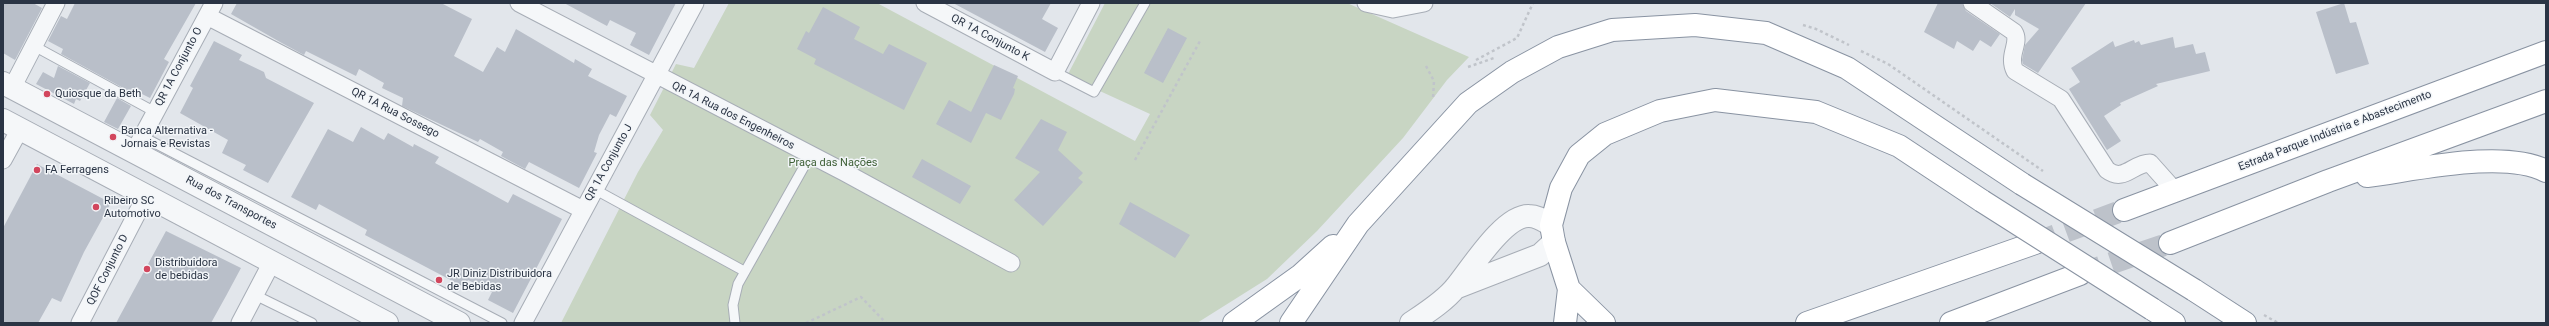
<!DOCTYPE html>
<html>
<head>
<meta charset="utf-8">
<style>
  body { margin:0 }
  #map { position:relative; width:2549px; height:326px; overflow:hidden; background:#e2e6eb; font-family:Roboto,sans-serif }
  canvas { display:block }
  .frame { position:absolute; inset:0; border:4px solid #2a3444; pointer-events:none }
</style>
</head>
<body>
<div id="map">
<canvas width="2549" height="326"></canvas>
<div class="frame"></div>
</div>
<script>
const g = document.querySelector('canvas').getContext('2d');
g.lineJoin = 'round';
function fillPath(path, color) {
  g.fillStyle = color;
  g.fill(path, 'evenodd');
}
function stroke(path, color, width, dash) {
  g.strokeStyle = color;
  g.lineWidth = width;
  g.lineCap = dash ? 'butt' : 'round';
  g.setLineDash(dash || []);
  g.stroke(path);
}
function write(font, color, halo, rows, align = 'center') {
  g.font = font + ' Roboto,sans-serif';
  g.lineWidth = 3;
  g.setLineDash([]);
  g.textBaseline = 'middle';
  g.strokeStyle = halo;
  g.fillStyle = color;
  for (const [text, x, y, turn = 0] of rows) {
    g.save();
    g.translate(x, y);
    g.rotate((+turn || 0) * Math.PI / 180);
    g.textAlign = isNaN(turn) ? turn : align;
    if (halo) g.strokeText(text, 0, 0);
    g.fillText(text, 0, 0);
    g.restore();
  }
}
fillPath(new Path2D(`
  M729 3H877L1135 141 1150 114 1067 76 1105 3H1347L1469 57 1447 80 1403 138 1317 231 1267 279 1197 323H561L638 172 663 130 650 115 676 64 694 68Z`), '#c8d5c3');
fillPath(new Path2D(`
  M3 3H33L42 8 15 60 3 53Z
  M75 3H196L164 59 169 62 150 98 138 92 136 95 61 54 63 49 48 41 61 16 67 19Z
  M237 3H441L472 19 454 56 483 72 497 47 505 52 516 29 574 63 575 59 592 69 588 76 627 96 616 117 610 114 599 135 594 152 597 153 579 188 529 162 525 169 501 156 503 152 480 139 478 142 402 106 403 98 382 88 384 83 359 69 356 76 306 51 304 55 280 42 231 14Z
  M564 3H676L649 55 630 45 636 33 610 20 607 26Z
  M953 3H1051L1042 19 1058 28 1045 52Z
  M1938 3H1962L1966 11 2000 34 1991 47 1980 40 1973 51 1957 41 1954 49 1924 32Z
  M1990 3H2086L2038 73 2023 64 2022 60 2025 45 2039 29 2015 15V9L2010 17Z
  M2344 3 2350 23 2356 22 2369 64 2336 74 2316 12Z
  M823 7 860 27 854 39 883 54 889 44 927 63 904 110 814 64 816 59 797 49 806 31 809 33Z
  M1168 28 1187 38 1163 83 1144 73Z
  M2173 37 2175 48 2193 44 2196 54 2205 52 2210 71 2156 84 2158 86 2120 103 2121 105 2104 116 2121 141 2107 150 2069 89 2080 82 2071 68 2113 41 2115 47 2134 40 2135 43 2139 41 2141 45Z
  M214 41 242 55 239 60 264 72 266 78 314 103 268 183 243 170 246 165 222 153 228 140 180 113 193 88 190 86Z
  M994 65 1018 76 1013 88 1015 89 1014 94 1001 120 986 113 971 143 936 124 949 100 971 112Z
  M58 66 90 83 80 101 76 99 74 104 36 84 43 72 54 78Z
  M117 98 131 106 118 129 104 122Z
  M1041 119 1067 132 1058 150 1083 173 1078 178 1083 182 1043 226 1014 200 1040 172 1015 158Z
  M361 127 384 140 388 133 413 147 414 144 439 157 435 163 508 203 513 194 562 219 513 313 488 300 492 292 468 280 464 287 365 235 367 230 319 204 316 210 291 197 328 129 353 142Z
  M922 159 971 186 960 204 912 177Z
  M37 164 111 203 84 252 61 302 52 298 38 323H3V228Z
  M1130 202 1190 235 1175 258 1119 224Z
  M166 231 241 268 226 296 211 323H116Z`), '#b9bfc9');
stroke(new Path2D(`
  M2035 243 2124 210
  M2080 274 2170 243`), '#bdc2ca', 22, [22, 11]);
const service = new Path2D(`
  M34 46 155 112
  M1055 72 1094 92 1145 3
  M143 137 502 323
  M594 189 744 271
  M255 295 312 323
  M735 323 733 305 738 284 810 156`);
const minor = new Path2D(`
  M519 3 844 172 1011 263
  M925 3 1055 72 1091 3
  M1366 3 1393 9 1424 3
  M1972 3 2014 32C2021 43 2007 55 2015 71L2061 99 2107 170C2124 183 2133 163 2150 163L2175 191
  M207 16 583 210
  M12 88 56 3
  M134 152 214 3
  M3 160 20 129
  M80 323 146 196
  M240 323 272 262
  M523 323 695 3`);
const tertiary = new Path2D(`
  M3 83 459 323
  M3 120 387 323
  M1455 288 1540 255 1554 242
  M1411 323C1426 313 1445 301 1456 287 1471 269 1504 215 1529 216 1538 216 1544 221 1551 225`);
const trunk = new Path2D(`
  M2367 176C2415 170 2504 149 2546 171
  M2124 210 2546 52
  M2170 243 2328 181 2546 101
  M2194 290 2245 323
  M2152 309 2174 323
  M1234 323 1301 275 1333 246
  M1291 323 1358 224 1468 103 1512 72 1558 47 1612 30 1695 25 1766 33 1847 68 2022 184
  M1565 323 1569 289
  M1604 323 1569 289 1554 242 1551 225 1561 188 1579 155 1605 134 1660 111 1715 100 1816 112 1899 146 1982 201
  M1807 323 2035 243
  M1951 323 2080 274`);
stroke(service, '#a7adb6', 11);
stroke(minor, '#a7adb6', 19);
stroke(tertiary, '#a7adb6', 24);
stroke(trunk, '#8993a2', 24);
stroke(new Path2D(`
  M1803 25 1816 29 1849 45
  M1861 51 1888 64 2043 171
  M1476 60 1517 38 1533 3
  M1426 66 1434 81 1433 98
  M1468 67 1494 58
  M1135 160 1200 41
  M2264 315 2278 323
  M806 323 861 297 886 323`), '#c0c4ca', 2.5, [3, 3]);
stroke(service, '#f5f7f9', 9);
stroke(minor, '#f5f7f9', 17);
stroke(tertiary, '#f5f7f9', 22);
stroke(trunk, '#fff', 22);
const trunkBridge = new Path2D(`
  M2022 184 2194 290
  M1982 201 2152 309`);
stroke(trunkBridge, '#8993a2', 24, []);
stroke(trunkBridge, '#fff', 22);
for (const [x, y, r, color] of [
  [47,94,4,"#d2465d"],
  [113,137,4,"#d2465d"],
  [37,170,4,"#d2465d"],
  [96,207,4,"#d2465d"],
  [147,269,4,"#d2465d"],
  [439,280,4,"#d2465d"]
]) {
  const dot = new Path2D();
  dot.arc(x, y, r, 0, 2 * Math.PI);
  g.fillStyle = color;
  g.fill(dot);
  stroke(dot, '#f2f5f8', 1.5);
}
write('11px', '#2a3444', '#f2f5f8', [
  ["QR 1A Conjunto K",990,38,28],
  ["QR 1A Conjunto O",179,67,-62],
  ["QR 1A Rua Sossego",395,113,27],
  ["QR 1A Rua dos Engenheiros",733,116,27],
  ["Estrada Parque Indústria e Abastecimento",2335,131,-21],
  ["QR 1A Conjunto J",609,163,-61],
  ["Rua dos Transportes",231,203,28],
  ["QOF Conjunto D",108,270,-63]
]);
write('11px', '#2a3444', '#f2f5f8', [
  ["Quiosque da Beth",55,94],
  ["Banca Alternativa -",121,131],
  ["Jornais e Revistas",121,144],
  ["FA Ferragens",45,170],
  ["Ribeiro SC",104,201],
  ["Automotivo",104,214],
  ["Distribuidora",155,263],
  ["de bebidas",155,276],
  ["JR Diniz Distribuidora",447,274],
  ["de Bebidas",447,287]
], 'left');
write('11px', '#3f6037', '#f2f5f8', [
  ["Praça das Nações",833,163]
]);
</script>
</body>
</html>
